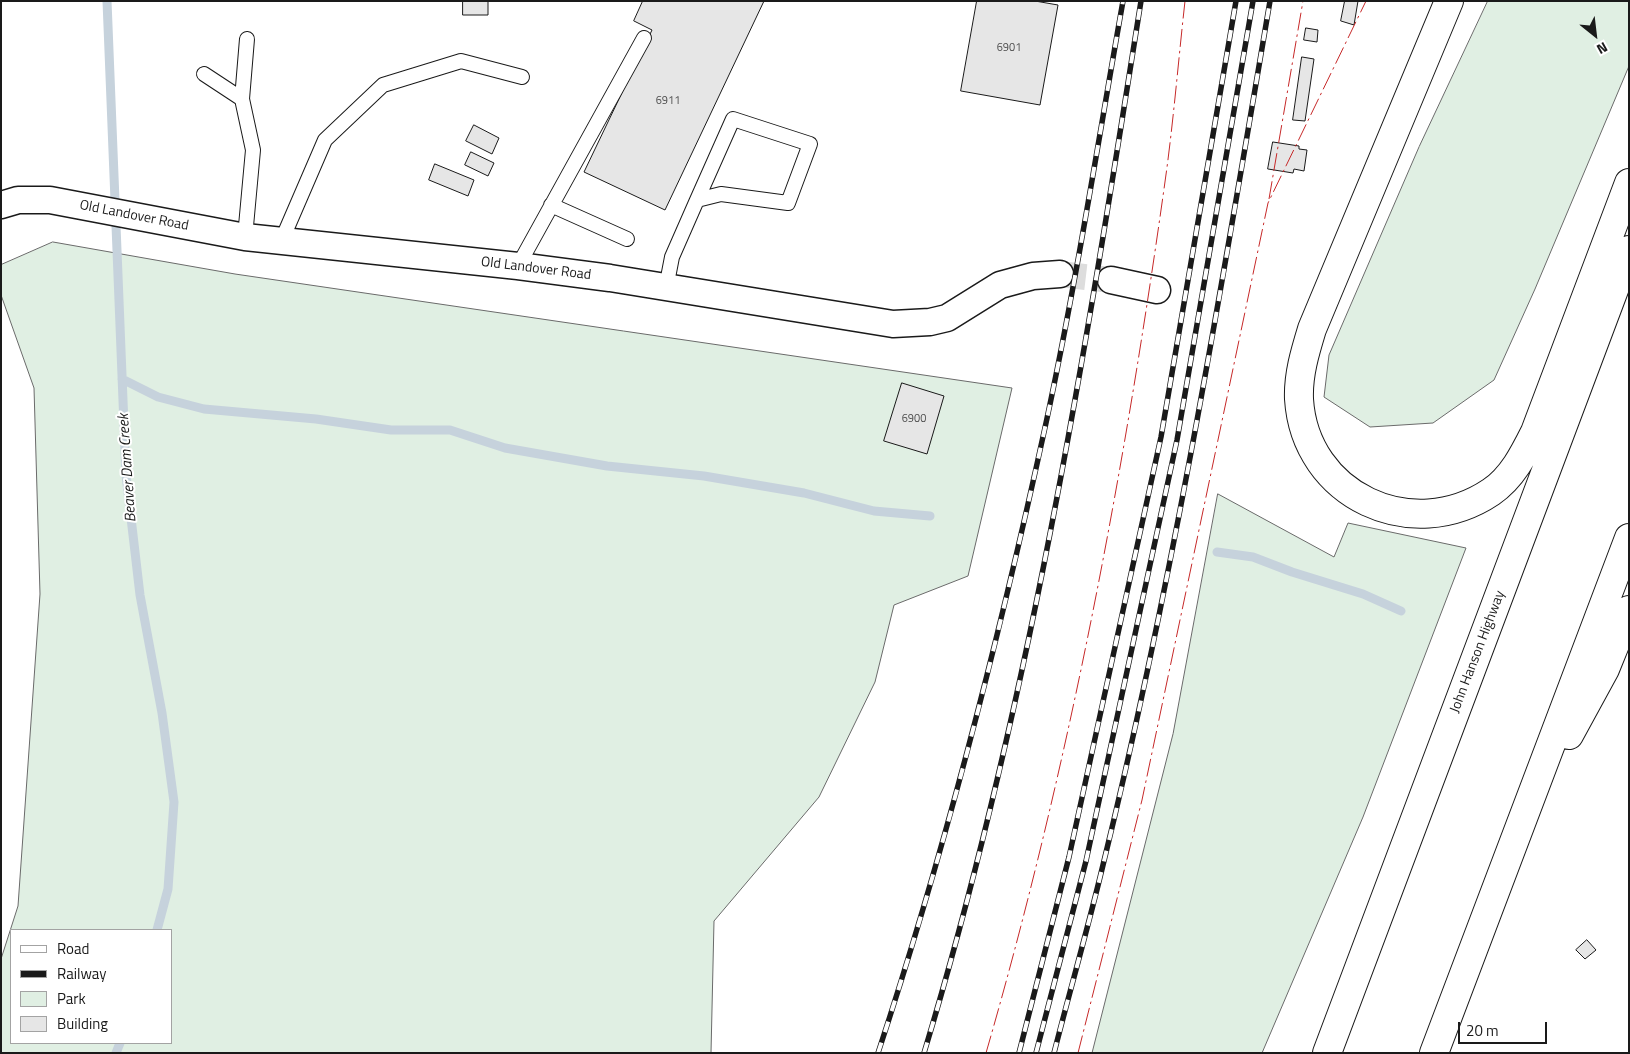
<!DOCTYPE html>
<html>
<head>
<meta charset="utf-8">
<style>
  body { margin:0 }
  #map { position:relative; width:1630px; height:1054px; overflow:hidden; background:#fff; font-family:"Titillium Web",sans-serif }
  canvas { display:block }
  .frame { position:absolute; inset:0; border:2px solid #1a1a1a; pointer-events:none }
  .legend { position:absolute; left:10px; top:929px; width:162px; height:115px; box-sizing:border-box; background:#fff; border:1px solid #a3a3a3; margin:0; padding:6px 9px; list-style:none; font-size:15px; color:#1a1a1a }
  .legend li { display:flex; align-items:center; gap:10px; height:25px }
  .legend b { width:25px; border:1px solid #a3a3a3 }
  .north { position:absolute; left:1570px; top:10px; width:50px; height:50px; -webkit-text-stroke:4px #fff; paint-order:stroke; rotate:151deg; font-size:14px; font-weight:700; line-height:20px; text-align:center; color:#1a1a1a }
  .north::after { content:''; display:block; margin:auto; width:18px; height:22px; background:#1a1a1a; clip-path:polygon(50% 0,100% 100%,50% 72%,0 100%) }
  .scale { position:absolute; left:1458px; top:1022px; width:89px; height:22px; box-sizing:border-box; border:2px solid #1a1a1a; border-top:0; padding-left:6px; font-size:15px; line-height:18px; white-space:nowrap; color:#1a1a1a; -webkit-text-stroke:4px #fff; paint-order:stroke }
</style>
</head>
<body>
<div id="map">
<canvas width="1630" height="1054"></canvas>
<div class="frame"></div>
<ul class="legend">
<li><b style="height:6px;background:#fff"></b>Road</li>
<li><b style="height:6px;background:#1a1a1a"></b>Railway</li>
<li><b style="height:14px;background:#e0efe3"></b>Park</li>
<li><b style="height:14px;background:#e6e6e6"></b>Building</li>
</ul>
<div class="north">N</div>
<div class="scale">20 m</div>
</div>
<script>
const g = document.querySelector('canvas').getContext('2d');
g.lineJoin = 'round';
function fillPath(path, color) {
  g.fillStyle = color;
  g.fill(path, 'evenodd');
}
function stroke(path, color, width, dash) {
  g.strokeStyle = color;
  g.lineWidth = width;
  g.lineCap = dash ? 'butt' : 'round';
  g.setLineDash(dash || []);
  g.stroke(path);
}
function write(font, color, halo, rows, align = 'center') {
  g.font = font + ' "Titillium Web",sans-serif';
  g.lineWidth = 4;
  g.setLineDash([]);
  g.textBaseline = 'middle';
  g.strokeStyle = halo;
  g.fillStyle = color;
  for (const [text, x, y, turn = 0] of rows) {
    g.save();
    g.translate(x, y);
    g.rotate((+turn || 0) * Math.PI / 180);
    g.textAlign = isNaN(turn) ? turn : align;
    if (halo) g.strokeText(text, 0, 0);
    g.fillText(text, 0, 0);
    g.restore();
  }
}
const green = new Path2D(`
  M1488 1H1629V66L1535 289 1494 380 1433 423 1370 427 1324 397 1329 355 1419 147Z
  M53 242 235 274 1012 388 968 576 894 605 875 682 819 797 714 921 711 1053H1V959L18 906 40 594 34 388 1 295V265ZM11 930H171V1043H11Z
  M1218 494 1334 557 1348 523 1466 548 1363 817 1262 1053H1092L1173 734Z`);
fillPath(green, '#e0efe3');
stroke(green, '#6a6a6a', 1);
stroke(new Path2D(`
  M107 1 126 475 140 595 162 713 174 802 168 889 157 930
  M122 379 158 397 204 409 316 419 391 430H450L505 448 607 466 704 476 804 493 874 511 930 516
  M1217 552 1253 557 1292 572 1363 594 1401 611
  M116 1053 120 1043`), '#c6d2dc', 9);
const building = new Path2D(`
  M463 1H488V15H463Z
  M643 1H764L665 210 584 172 652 30 634 21Z
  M977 1H1035L1058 5 1040 105 961 91Z
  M1345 1H1358L1354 25 1341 21Z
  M1306 28 1318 30 1317 42 1304 40Z
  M1302 57 1314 59 1305 121 1293 120Z
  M474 125 499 138 492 154 466 141Z
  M1273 142 1299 146V149L1307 150 1304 171 1294 169 1293 173 1268 169Z
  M471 152 494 163 488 176 465 165Z
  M435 164 474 180 468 196 429 180Z
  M902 383 944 396 927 454 884 441Z
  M1587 940 1596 950 1585 959 1576 950Z`);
fillPath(building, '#e6e6e6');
stroke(building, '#1a1a1a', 1);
stroke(new Path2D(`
  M1060 274 1111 280`), '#ddd', 26, [26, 13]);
const service = new Path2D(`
  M204 74 242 99 253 150 245 237
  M242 99 247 39
  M551 205 627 239
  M281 242 325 140 383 85 461 61 522 77
  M518 266 644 38
  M666 288 672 257 697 200 721 194 788 203 810 144 733 119 697 200`);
const minor = new Path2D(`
  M1 205 18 200H50L245 237 518 266 610 278 893 324 930 322 947 318 1000 285 1033 276 1060 274
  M1111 280 1157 290`);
const motorway = new Path2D(`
  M1449 1 1312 329C1305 352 1298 375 1299 399 1305 496 1412 545 1491 492 1512 478 1524 454 1535 432L1629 183
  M1569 735 1605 669 1629 610
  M1327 1053 1629 250
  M1434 1053 1629 538`);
stroke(service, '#1a1a1a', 16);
stroke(minor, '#1a1a1a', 29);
stroke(motorway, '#1a1a1a', 30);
stroke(service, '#fff', 14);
stroke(minor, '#fff', 26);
stroke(motorway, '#fff', 28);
const rail = new Path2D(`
  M878 1053C946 847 1000 635 1046 423 1076 284 1098 142 1123 1
  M924 1053C1028 710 1085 355 1141 1
  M1019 1053 1069 857 1161 437 1236 1
  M1036 1053 1086 861 1177 440 1253 1
  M1054 1053C1070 990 1088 928 1103 865 1173 580 1221 290 1270 1`);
stroke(rail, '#1a1a1a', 5.5);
stroke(rail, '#fff', 4, [11]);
stroke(new Path2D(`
  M1269 199 1303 1
  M986 1053C1068 770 1123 480 1164 189 1173 127 1178 64 1185 1
  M1078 1053 1142 800 1268 203 1366 1`), '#c62828', 1, [18, 4, 2.5, 4]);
write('11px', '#4d4d4d', null, [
  ["6901",1009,48],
  ["6911",668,101],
  ["6900",914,419]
]);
write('14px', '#1a1a1a', '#fff', [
  ["Old Landover Road",134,216,11],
  ["Old Landover Road",536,269,7],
  ["John Hanson Highway",1478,652,-69]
]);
write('italic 15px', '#1a1a1a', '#fff', [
  ["Beaver Dam Creek",128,468,-94]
]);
</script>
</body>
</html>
